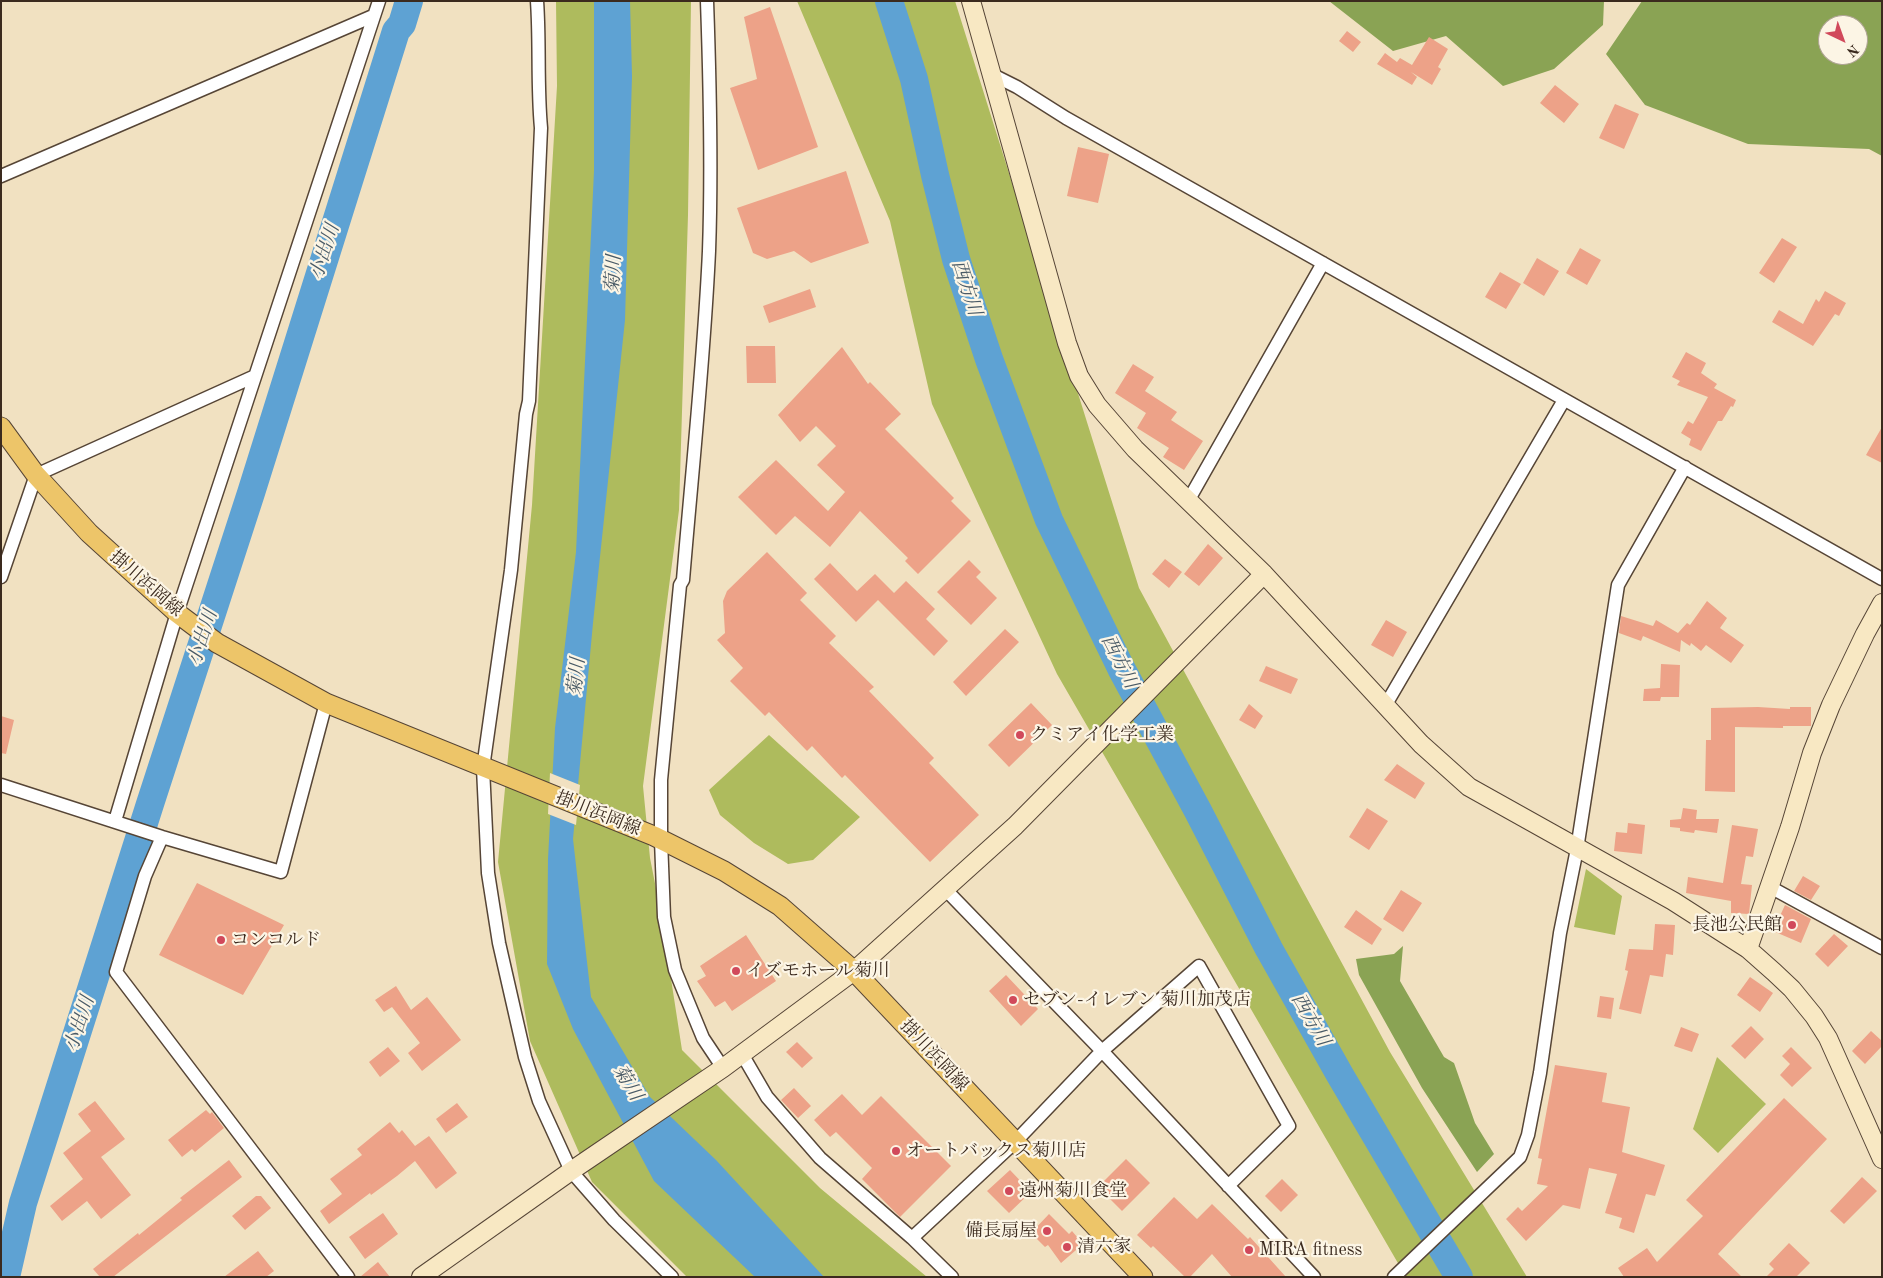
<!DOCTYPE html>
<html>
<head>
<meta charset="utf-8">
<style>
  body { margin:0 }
  #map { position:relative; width:1883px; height:1278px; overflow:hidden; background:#f1e1c1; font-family:"Old Standard TT",serif }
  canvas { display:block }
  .frame { position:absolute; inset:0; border:2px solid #3b2a1e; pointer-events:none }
  .north { position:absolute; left:1818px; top:15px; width:50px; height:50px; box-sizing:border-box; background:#fcf5e5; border:1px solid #afa495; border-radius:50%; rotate:138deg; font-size:14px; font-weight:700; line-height:20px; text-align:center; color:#3b2a1e }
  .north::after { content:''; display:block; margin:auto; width:18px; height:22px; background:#d1495b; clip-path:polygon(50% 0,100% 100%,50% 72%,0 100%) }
</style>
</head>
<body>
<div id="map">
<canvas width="1883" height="1278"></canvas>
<div class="frame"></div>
<div class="north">N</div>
</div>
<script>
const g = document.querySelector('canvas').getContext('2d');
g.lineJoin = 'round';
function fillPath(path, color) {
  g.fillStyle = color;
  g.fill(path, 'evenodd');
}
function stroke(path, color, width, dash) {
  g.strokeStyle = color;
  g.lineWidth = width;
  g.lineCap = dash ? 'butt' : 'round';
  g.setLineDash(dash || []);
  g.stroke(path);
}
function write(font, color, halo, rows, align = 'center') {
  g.font = font + ' "Old Standard TT","Noto Serif JP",serif';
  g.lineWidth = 4.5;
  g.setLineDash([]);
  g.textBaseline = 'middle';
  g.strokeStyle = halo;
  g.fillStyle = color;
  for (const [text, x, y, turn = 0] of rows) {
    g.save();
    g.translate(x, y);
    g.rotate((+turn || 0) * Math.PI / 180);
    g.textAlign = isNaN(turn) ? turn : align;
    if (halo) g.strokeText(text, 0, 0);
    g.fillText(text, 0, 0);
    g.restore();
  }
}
fillPath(new Path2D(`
  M556 1H691L688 215 679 510 643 786 650 858 661 914 682 1050 820 1188 927 1277H687L592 1182 530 1041 498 862 532 505 557 86Z
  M797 1H955L1139 588 1390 1052 1527 1277H1406L1057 674 932 404 890 221Z
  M769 735 860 817 813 860 788 864 754 843 720 815 709 790Z
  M1586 869 1622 896 1615 935 1574 927Z
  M1717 1057 1766 1104 1718 1153 1693 1129Z`), '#aebb5d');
fillPath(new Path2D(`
  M1329 1H1604L1603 25 1554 69 1503 86 1446 36 1393 51Z
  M1642 1H1882V156L1869 149 1748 144 1645 105 1606 54ZM1828 25H1858V55H1828Z
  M1403 946 1400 981 1444 1057 1454 1063 1475 1123 1494 1154 1477 1172 1422 1088 1359 975 1356 959 1394 954Z`), '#8aa354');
fillPath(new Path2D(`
  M594 1H630L632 76 625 320 593 623 573 839 591 997 650 1097 716 1160 824 1277H755L654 1181 573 1029 547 964 548 859 555 728 576 552 594 171Z`), '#5ea2d3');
fillPath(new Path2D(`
  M550 773 580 785 576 825 548 814Z`), '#f1e1c1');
stroke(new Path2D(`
  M889 1 914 79 935 175 956 259 989 359 1049 520 1121 668 1198 811 1269 949 1340 1075 1459 1277
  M6 1277 23 1203 150 804 251 493 396 31 402 24 409 1`), '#5ea2d3', 28);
fillPath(new Path2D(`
  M770 7 818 147 758 170 730 88 757 79 744 17Z
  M1347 31 1361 42 1353 52 1339 41Z
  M1429 37 1448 49 1438 67 1441 69 1432 85 1411 72 1417 77 1412 85 1377 64 1385 53 1397 62 1400 58 1412 65Z
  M1555 85 1579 104 1564 123 1540 103Z
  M1615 104 1639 114 1624 149 1599 138Z
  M1078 147 1109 154 1098 203 1067 196Z
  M846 171 869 243 811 263 794 251 767 259 753 253 737 208Z
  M1782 238 1797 247 1774 283 1759 273Z
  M1580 248 1601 260 1587 285 1566 273Z
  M1537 258 1559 271 1544 296 1523 283Z
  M1500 272 1521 284 1506 309 1485 297Z
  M810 289 816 307 769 323 763 306Z
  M1825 291 1846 303 1839 316 1835 314 1813 346 1772 322 1779 310 1803 324 1816 299 1819 302Z
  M746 346H775L776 383H747Z
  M842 347 868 384 870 382 901 414 885 429 954 498 951 501 971 521 918 574 905 561 908 558 860 511 830 547 795 516 776 535 738 497 776 460 828 511 845 492 817 465 836 446 816 426 800 442 778 415Z
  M1686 352 1706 363 1701 373 1717 384 1714 388 1736 400 1733 407 1731 406 1722 421H1718L1701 451 1689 445 1691 439 1681 433 1688 421 1693 424 1708 397 1677 385 1680 381 1672 377Z
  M1133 364 1154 377 1145 391 1177 412 1171 420 1203 441 1184 470 1163 457 1169 448 1137 428 1146 413 1115 393Z
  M1882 427V463L1866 455Z
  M1208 544 1223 558 1199 586 1184 574Z
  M767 552 807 593 800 600 836 636 829 643 874 687 869 691 934 758 929 763 979 815 930 862 845 775 842 778 812 746 807 751 769 712 765 716 730 681 743 668 717 640 725 633 723 601 727 591Z
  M1165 559 1182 572 1169 588 1152 574Z
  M969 560 981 572 976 577 997 598 971 625 937 592Z
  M830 563 857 591 875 574 894 593 906 581 935 609 926 619 948 641 934 656 878 600 856 622 814 579Z
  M1707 601 1727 618 1720 628 1744 645 1731 663 1706 645 1701 651 1691 643 1690 646 1681 640 1680 652 1643 636 1641 641 1619 633 1621 616 1653 626 1656 620 1678 633 1687 623 1690 625Z
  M1386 620 1407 632 1393 657 1371 645Z
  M1005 629 1019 642 966 696 953 682Z
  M1661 664 1680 665 1679 697H1661L1660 701H1643L1644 689 1660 688Z
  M1266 666 1298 679 1291 694 1259 681Z
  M1031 703 1052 725 1009 767 988 745Z
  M1249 704 1263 716 1255 729 1239 720Z
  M1758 707 1790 709V707H1811V726H1783V728L1735 727V792L1705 791 1706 740H1711V708Z
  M1 716 14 720 6 754 1 753Z
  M1397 764 1425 783 1415 799 1384 780Z
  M1367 808 1388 821 1369 850 1349 837Z
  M1683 808 1697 810 1696 819H1719L1717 833 1695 830 1694 833 1680 831V828L1670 827V820L1681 819Z
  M1628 823 1645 825 1642 854 1614 851 1616 832 1627 833Z
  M1732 825 1758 829 1753 857 1746 856 1741 884 1752 885 1749 914 1731 913V901L1686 893 1688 877 1723 883Z
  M1803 876 1820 886 1811 900 1794 891Z
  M197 883 284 925 243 995 159 955Z
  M1401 890 1422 903 1403 932 1383 919Z
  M1785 905 1811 919 1801 943 1773 931Z
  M1356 910 1382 929 1372 945 1344 927Z
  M1655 924 1675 925 1673 955 1666 954 1663 977 1650 975 1641 1014 1619 1009 1628 971 1625 970 1629 949 1653 950Z
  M1834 934 1848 946 1828 967 1815 954Z
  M746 935 776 981 732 1011 725 1001 715 1007 697 981 706 976 700 966Z
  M1006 975 1038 1009 1021 1026 989 991Z
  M1750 977 1773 993 1760 1012 1737 995Z
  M396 986 411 1010 427 997 461 1040 422 1071 408 1053 420 1043 392 1007 384 1012 375 1000Z
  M1600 996 1614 998 1611 1019 1597 1017Z
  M1751 1026 1764 1039 1745 1059 1731 1046Z
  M1681 1027 1699 1034 1692 1052 1674 1046Z
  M1871 1031 1882 1041V1046L1865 1064 1852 1051Z
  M797 1042 813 1058 802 1068 786 1052Z
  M388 1047 400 1061 380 1077 369 1062Z
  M1791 1047 1812 1068 1792 1087 1780 1075 1790 1064 1782 1056Z
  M1555 1065 1607 1073 1602 1102 1630 1107 1622 1152 1665 1165 1655 1196 1646 1194 1634 1233 1619 1228 1622 1218 1605 1213 1617 1174 1589 1168 1580 1209 1563 1205 1526 1241 1506 1219 1518 1207 1522 1211 1548 1186 1537 1184 1542 1159 1538 1158Z
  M794 1088 811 1106 798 1118 781 1100Z
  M842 1094 862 1115 881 1096 951 1166 900 1217 862 1179 872 1168 836 1132 830 1137 814 1120Z
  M1784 1098 1827 1139 1718 1254 1742 1277H1624L1618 1268 1647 1248 1657 1262 1703 1216 1686 1200Z
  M95 1101 125 1139 101 1157 131 1195 101 1219 87 1201 62 1221 50 1206 83 1179 63 1153 91 1131 78 1114Z
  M457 1103 468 1117 446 1133 436 1119Z
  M206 1110 210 1114 212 1112 224 1128 195 1152 192 1149 182 1157 168 1140Z
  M390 1122 399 1133 402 1130 415 1146 429 1136 457 1173 436 1189 415 1161 397 1176 371 1195 370 1193 329 1224 320 1211 342 1194 330 1179 362 1155 357 1149Z
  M1126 1159 1150 1183 1122 1211 1098 1187Z
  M229 1160 242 1177 113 1277H100L93 1269 138 1233 139 1235 182 1200 180 1198Z
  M1010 1170 1031 1192 1009 1213 987 1191Z
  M1862 1177 1877 1191 1844 1224 1830 1211Z
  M1282 1179 1298 1195 1281 1212 1265 1196Z
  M256 1196H261L271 1208 245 1230 232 1216Z
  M1174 1197 1197 1219 1212 1204 1248 1239 1250 1237 1286 1277H1232L1212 1254 1190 1277H1185L1153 1246 1151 1248 1137 1235Z
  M383 1213 398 1234 365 1259 349 1237Z
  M1049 1214 1069 1234 1072 1231 1083 1244 1061 1263 1048 1245 1045 1247 1031 1233Z
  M1789 1243 1810 1263 1796 1277H1766L1774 1269 1769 1264Z
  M258 1251 274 1271 266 1277H224Z
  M378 1262 390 1277H360Z`), '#eda288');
const street = new Path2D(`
  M537 1C540 43 537 85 541 128L529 401 526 414 511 570 483 768 488 873 499 943 525 1057 539 1101 571 1171 614 1220 672 1277
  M707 1C710 85 712 168 709 251 704 361 692 471 683 580L680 585 661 780V840L664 917 675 970 703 1038 723 1068
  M991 74 1017 87 1066 118 1882 579
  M1 176 373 16
  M1188 501 1323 263
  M1 577 36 475 255 376
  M1385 706 1564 400
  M1 785 162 837 281 872 326 703
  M115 821 177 613 379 1
  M162 837 145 876 116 972 348 1277
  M1770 887 1882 948
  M946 890 1102 1051 1314 1277
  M742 1054 767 1097 820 1158 912 1238 952 1277
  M912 1238 1015 1142 1102 1051 1199 966 1289 1126 1228 1186
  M1394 1277 1520 1157 1528 1135 1540 1073 1560 933 1577 849 1618 585 1685 467`);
const secondary = new Path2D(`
  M971 1 1067 343 1079 376 1097 405 1135 449 1264 574 1421 744 1469 787 1673 901 1748 949 1774 972 1792 989 1814 1016 1828 1038 1882 1159
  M1748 949 1790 827 1812 753 1831 705 1865 634 1882 603
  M421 1277 571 1171 723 1068 854 971 1015 826 1264 574`);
const primary = new Path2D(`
  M1 427 36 475 89 533 177 613 217 643 326 703 654 836 724 871 780 906 854 971 1143 1277`);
stroke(street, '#564536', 15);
stroke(secondary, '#564536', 20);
stroke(primary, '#564536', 21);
stroke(street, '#fff', 12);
stroke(secondary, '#f8e8c3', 18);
stroke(primary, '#edc569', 19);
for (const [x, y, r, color] of [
  [1020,735,5,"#d1495b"],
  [1792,925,5,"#d1495b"],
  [221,940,5,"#d1495b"],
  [736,971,5,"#d1495b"],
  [1013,1000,5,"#d1495b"],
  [896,1151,5,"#d1495b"],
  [1009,1191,5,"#d1495b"],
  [1047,1231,5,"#d1495b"],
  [1067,1247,5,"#d1495b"],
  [1249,1250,5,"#d1495b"]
]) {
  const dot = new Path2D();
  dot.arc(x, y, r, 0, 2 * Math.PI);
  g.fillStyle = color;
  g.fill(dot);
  stroke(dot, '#fcf5e5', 2);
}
write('18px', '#3b2a1e', '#fcf5e5', [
  ["掛川浜岡線",146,584,41],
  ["掛川浜岡線",598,814,22],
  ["掛川浜岡線",934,1056,47]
]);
write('18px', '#3b2a1e', '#fcf5e5', [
  ["クミアイ化学工業",1030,735],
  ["長池公民館",1782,925,"right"],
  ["コンコルド",231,940],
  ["イズモホール菊川",746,971],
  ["セブン-イレブン 菊川加茂店",1023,1000],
  ["オートバックス菊川店",906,1151],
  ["遠州菊川食堂",1019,1191],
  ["備長扇屋",1037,1231,"right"],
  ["清六家",1077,1247],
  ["MIRA fitness",1259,1250]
], 'left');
write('italic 19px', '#495a66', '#fcf5e5', [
  ["小出川",325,252,-72],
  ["菊川",614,274,-87],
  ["西方川",966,288,72],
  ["小出川",203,638,-72],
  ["西方川",1119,662,63],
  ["菊川",577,677,-84],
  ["西方川",1310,1020,60],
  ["小出川",80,1024,-72],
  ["菊川",627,1083,58]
]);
</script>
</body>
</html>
